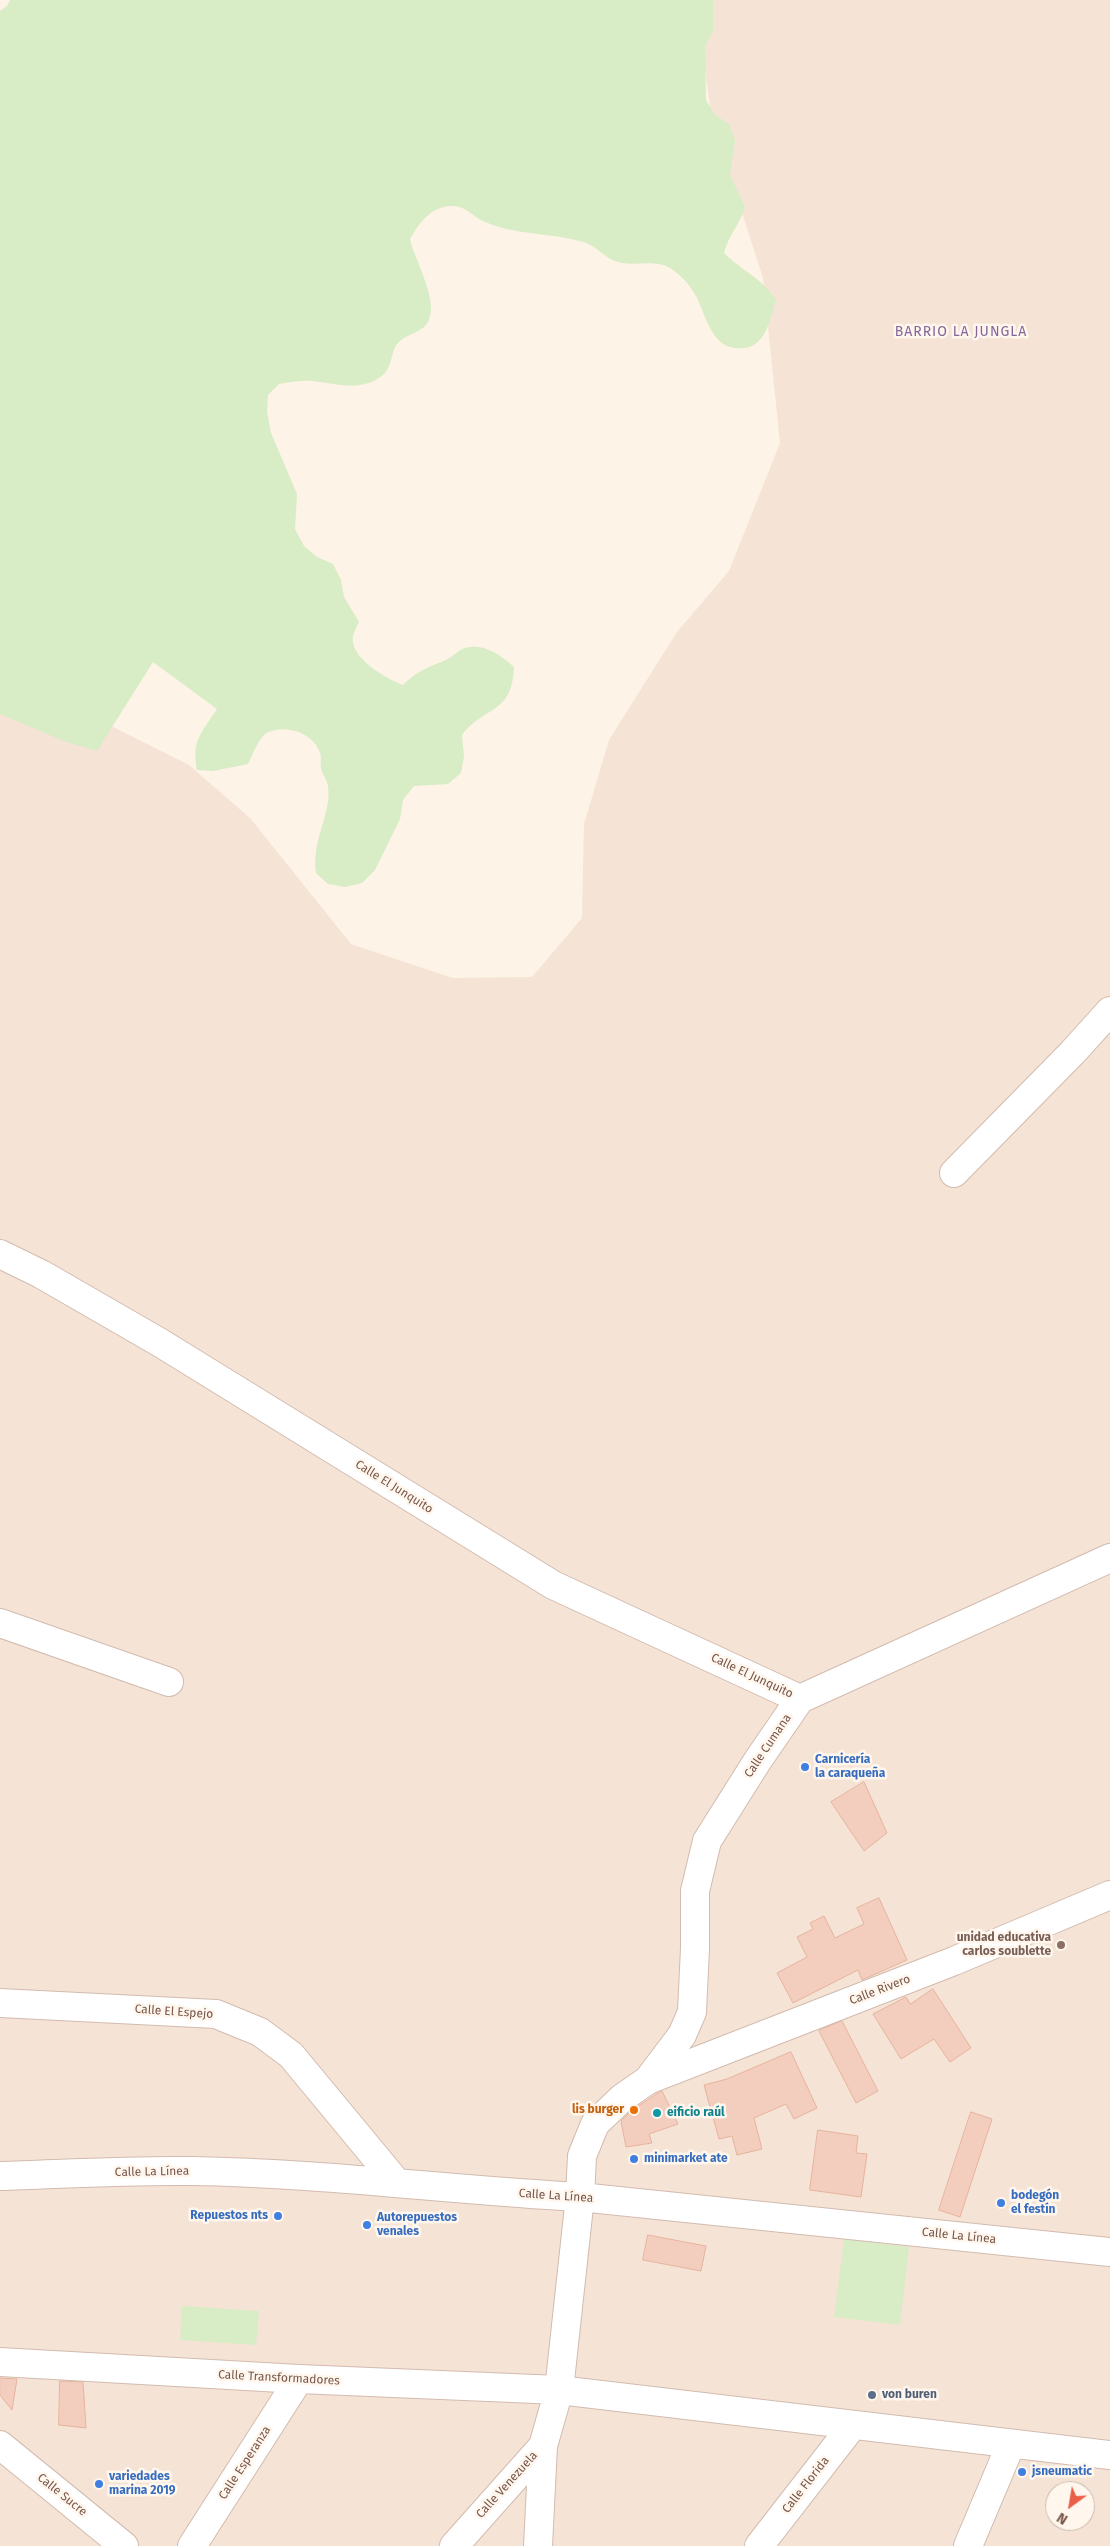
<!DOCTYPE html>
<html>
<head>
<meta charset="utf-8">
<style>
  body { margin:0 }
  #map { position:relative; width:1110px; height:2546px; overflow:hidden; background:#fdf3e7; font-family:"Fira Sans",sans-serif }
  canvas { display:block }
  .north { position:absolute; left:1045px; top:2481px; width:50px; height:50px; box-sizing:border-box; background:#fff7ee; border:1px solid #c9b7ac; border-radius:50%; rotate:212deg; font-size:14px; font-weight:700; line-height:20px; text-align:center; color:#78564a }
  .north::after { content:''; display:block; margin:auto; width:18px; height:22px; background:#ea5f49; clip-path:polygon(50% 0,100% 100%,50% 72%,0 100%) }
</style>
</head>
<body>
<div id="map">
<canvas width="1110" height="2546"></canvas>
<div class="north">N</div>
</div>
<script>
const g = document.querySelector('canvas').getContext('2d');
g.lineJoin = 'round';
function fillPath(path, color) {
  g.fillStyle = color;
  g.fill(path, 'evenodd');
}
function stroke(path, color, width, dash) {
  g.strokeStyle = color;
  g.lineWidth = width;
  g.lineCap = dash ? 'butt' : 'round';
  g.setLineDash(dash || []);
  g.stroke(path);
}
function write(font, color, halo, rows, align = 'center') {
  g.font = font + ' "Fira Sans",sans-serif';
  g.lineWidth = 5;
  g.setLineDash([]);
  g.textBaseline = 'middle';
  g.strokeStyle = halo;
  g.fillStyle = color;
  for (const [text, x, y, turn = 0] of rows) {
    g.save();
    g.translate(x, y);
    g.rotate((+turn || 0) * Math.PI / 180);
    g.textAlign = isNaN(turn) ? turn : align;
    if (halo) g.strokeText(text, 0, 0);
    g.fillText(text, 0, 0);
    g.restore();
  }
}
fillPath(new Path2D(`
  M695 0H1110V2546H0V666L117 729 189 765 250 818 351 944 453 978 532 977 582 918 584 824 609 740 677 632 729 571 780 443 763 278 712 120ZM1055 2491H1085V2521H1055Z`), '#f5e4d5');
fillPath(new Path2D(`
  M10 0H713V31L705 46 706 100 715 115 729 124 735 141 730 175 745 207C739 226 729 234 724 253 742 271 762 278 776 300 769 322 766 352 734 348 711 345 705 313 696 296 690 285 681 275 670 268 653 258 633 268 615 261 604 257 596 246 586 243 552 232 515 236 483 221 472 216 466 206 453 206 432 205 419 223 410 239 415 262 442 305 426 325 419 333 404 335 397 344 391 352 392 367 383 375 363 392 336 384 313 381 302 380 291 382 279 384L268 395 267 412 271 433 297 494 295 529 304 546 317 557 333 564 341 580 344 597 359 622C357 626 354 632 353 636 349 658 387 679 403 685 418 670 427 668 446 660 452 657 457 652 462 649 482 641 501 655 514 667 512 715 485 705 462 735L464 756 461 773 448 784 414 786 403 800 400 819 375 870 362 883 345 887 328 884 316 873C311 840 332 814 328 786 327 780 322 774 321 768 320 763 322 757 320 753 314 732 282 723 265 734 258 740 252 756 248 764L213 771 197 770C191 741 202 732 217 709L153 662 97 751 66 742 0 714V11L7 6Z
  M844 2239 909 2247 900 2325 834 2317Z
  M182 2306 259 2311 256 2345 180 2340Z`), '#d8ecc5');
const building = new Path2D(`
  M864 1782 887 1833 864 1851 831 1802Z
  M879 1898 907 1960 862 1980 858 1970 793 2003 777 1973 807 1957 797 1937 813 1929 810 1923 824 1916 835 1938 864 1924 857 1908Z
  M933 1989 971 2048 950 2062 934 2039 901 2059 873 2014 906 1997 910 2004Z
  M842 2021 878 2091 856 2103 819 2031Z
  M791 2052 817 2108 794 2119 786 2104 754 2118 762 2149 737 2155 732 2136 719 2139 704 2085 727 2079Z
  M662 2091 678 2124 649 2134 652 2143 626 2147 621 2121 632 2110Z
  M971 2112 992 2119 960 2217 939 2210Z
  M818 2130 858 2136 856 2153 867 2154 861 2197 810 2190Z
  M648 2235 706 2246 701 2271 643 2260Z
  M0 2378 17 2379 12 2410 0 2395Z
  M60 2381 83 2382 86 2428 59 2425Z`);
fillPath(building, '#f3cebe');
stroke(building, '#e7b39e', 1);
const minor = new Path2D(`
  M954 1173 1073 1052 1110 1011
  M0 1254 41 1274 159 1342 553 1585 800 1699
  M0 1623 169 1682
  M0 2003 216 2014 260 2032 291 2055 397 2183
  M648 2080 682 2035 692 2012 695 1948V1891L707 1841 758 1760 800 1699 1110 1558
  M0 2176C64 2174 129 2170 192 2171 322 2173 451 2190 580 2197L1110 2252
  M0 2362 299 2379 559 2390 1110 2455
  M0 2445 124 2546
  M192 2546 299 2379
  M454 2546 543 2446 559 2390 580 2197 582 2156 595 2124 622 2098 648 2080 954 1961 1110 1895
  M538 2546 543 2446
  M759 2546 853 2425
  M968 2546 1011 2444`);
stroke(minor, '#d2bbaf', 30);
stroke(minor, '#fff', 28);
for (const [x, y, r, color] of [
  [805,1767,5,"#3f7fe0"],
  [1061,1945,5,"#8d6e63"],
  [634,2110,5,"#e8710a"],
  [657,2113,5,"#0f9aa8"],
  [634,2159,5,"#3f7fe0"],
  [1001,2203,5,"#3f7fe0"],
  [278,2216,5,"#3f7fe0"],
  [367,2225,5,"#3f7fe0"],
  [872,2395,5,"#5c6f8a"],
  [1022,2472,5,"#3f7fe0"],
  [99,2484,5,"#3f7fe0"]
]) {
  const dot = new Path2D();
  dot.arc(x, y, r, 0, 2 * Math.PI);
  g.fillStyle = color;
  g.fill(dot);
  stroke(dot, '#fff7ee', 2);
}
write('12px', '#78564a', '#fff7ee', [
  ["Calle El Junquito",394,1487,32],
  ["Calle El Junquito",752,1676,25],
  ["Calle Cumana",768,1746,-56],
  ["Calle Rivero",880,1990,-21],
  ["Calle El Espejo",174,2012,4],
  ["Calle La Línea",152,2172,-1],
  ["Calle La Línea",556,2196,4],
  ["Calle La Línea",959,2236,6],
  ["Calle Transformadores",279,2378,3],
  ["Calle Esperanza",245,2463,-57],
  ["Calle Venezuela",507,2485,-48],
  ["Calle Florida",806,2485,-52],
  ["Calle Sucre",62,2495,39]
]);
write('bold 12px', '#366cbe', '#fff7ee', [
  ["Carnicería",815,1760],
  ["la caraqueña",815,1774],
  ["minimarket ate",644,2159],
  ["bodegón",1011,2196],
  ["el festín",1011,2210],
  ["Repuestos nts",268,2216,"right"],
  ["Autorepuestos",377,2218],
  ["venales",377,2232],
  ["jsneumatic",1032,2472],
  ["variedades",109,2477],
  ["marina 2019",109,2491]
], 'left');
write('bold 12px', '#785e54', '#fff7ee', [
  ["unidad educativa",1051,1938],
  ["carlos soublette",1051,1952]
], 'right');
write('bold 12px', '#c56008', '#fff7ee', [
  ["lis burger",624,2110]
], 'right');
write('bold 12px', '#0d838f', '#fff7ee', [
  ["eificio raúl",667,2113]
], 'left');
write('bold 12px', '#4e5e75', '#fff7ee', [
  ["von buren",882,2395]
], 'left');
g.letterSpacing = '1px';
write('14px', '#85669b', '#fff7ee', [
  ["BARRIO LA JUNGLA",961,332]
]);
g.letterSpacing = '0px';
</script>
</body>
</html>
